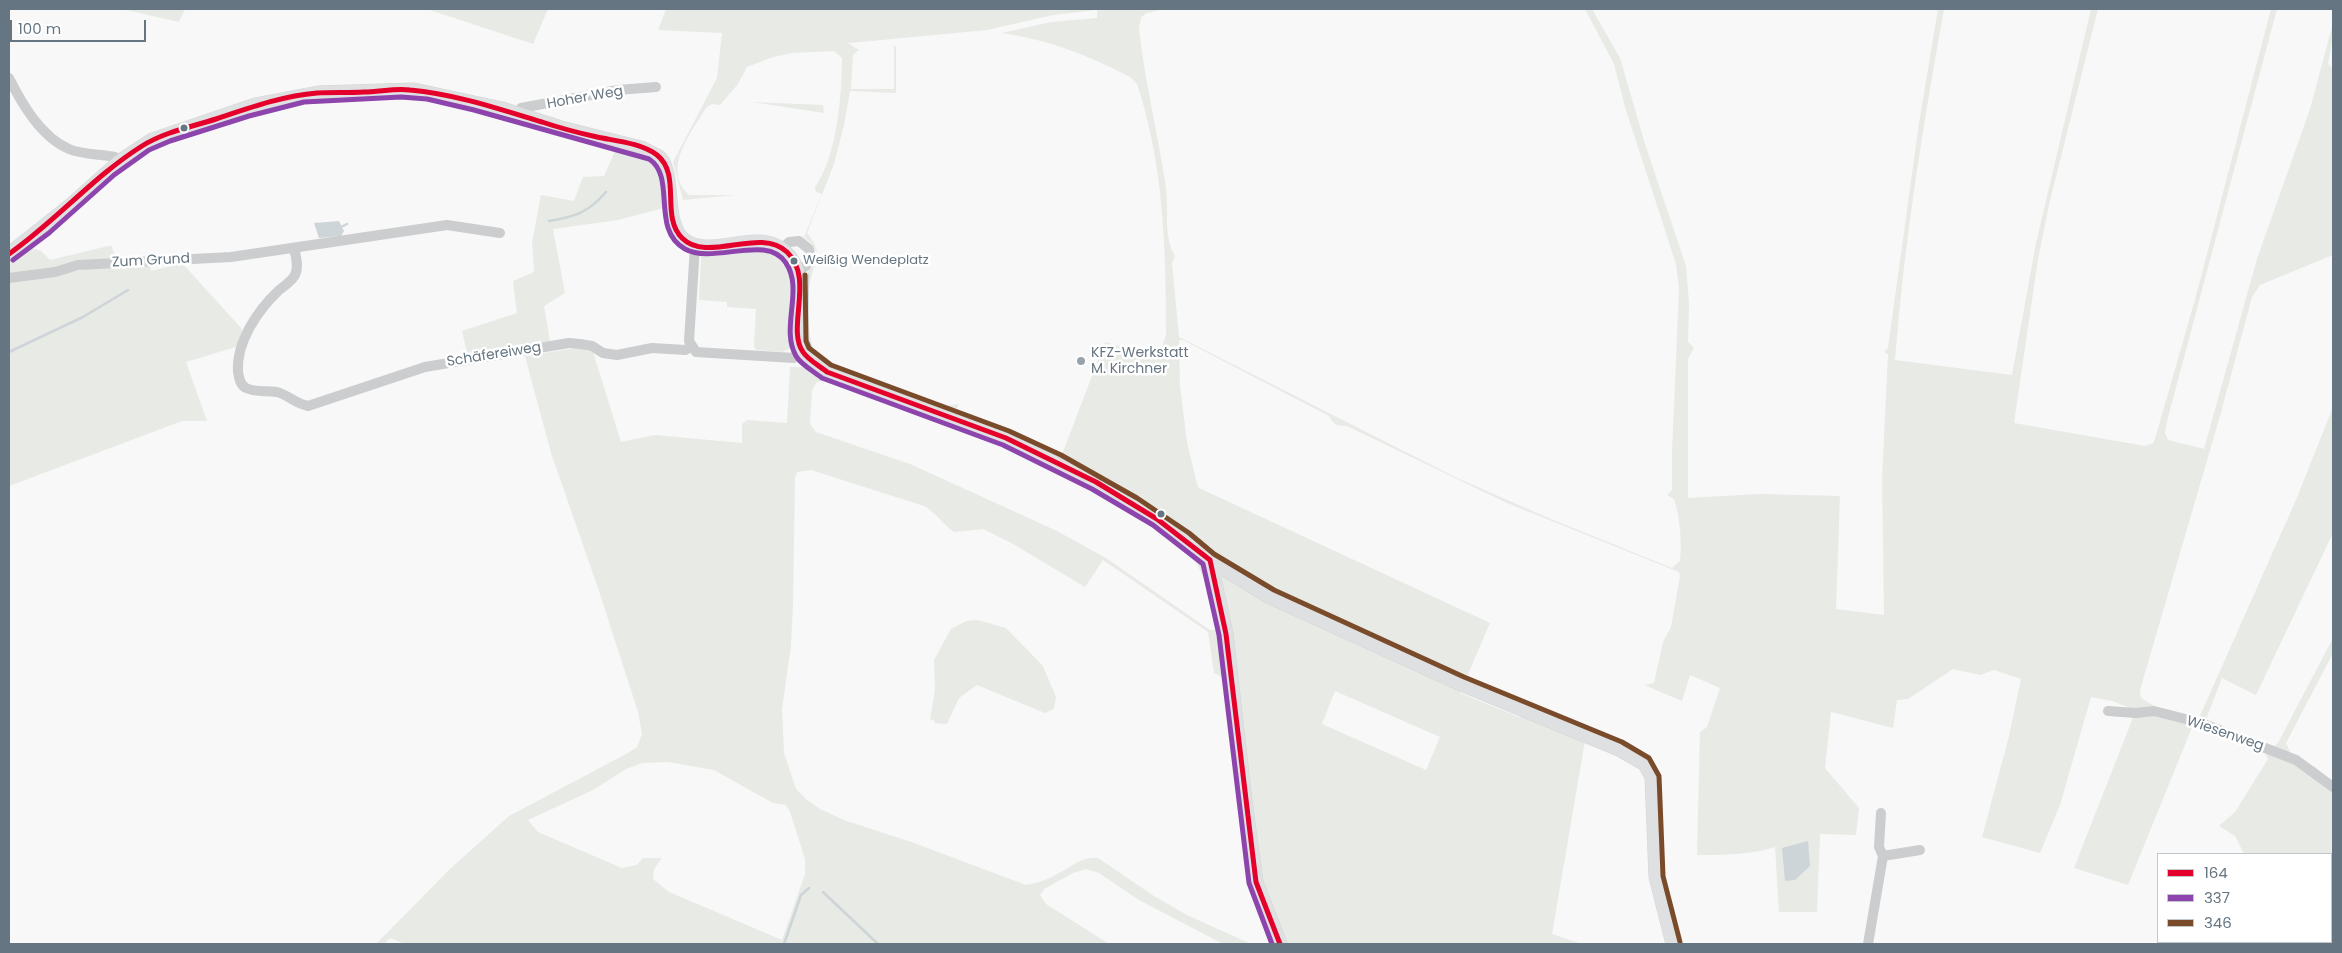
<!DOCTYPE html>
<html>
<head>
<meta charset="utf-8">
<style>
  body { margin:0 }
  #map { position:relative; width:2342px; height:953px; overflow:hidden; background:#f8f8f8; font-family:Poppins,sans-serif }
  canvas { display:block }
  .frame { position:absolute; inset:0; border:10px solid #657581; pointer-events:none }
  .legend { position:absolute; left:2157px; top:853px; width:175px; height:90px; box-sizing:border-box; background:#fff; border:1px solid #c1c8cd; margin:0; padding:6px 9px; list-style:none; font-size:15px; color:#657581 }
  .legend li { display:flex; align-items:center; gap:10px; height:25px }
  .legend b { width:25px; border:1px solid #c1c8cd }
  .scale { position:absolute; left:10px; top:20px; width:136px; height:22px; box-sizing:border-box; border:2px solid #657581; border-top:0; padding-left:6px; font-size:15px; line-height:18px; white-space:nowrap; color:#657581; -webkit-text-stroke:4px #fff; paint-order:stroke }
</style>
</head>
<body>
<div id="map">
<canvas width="2342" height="953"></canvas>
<div class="frame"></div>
<ul class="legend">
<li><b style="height:6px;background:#e4002b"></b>164</li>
<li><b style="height:6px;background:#8e44ad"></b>337</li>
<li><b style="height:6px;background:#7a4b2a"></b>346</li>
</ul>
<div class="scale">100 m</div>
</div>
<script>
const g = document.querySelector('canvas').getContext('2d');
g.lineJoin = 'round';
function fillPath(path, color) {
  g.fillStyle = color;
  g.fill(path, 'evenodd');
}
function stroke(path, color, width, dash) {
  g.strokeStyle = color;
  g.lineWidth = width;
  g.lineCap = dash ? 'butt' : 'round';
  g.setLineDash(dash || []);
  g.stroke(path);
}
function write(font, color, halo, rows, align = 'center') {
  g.font = font + ' Poppins,sans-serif';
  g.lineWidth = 5;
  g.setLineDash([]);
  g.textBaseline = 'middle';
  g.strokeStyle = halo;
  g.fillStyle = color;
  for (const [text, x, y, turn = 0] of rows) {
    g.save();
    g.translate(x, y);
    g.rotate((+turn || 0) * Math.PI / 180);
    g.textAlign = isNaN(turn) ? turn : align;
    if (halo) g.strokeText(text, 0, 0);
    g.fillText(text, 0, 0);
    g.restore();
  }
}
fillPath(new Path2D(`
  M122 9H185L179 22Z
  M427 9H548L533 44Z
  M666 9H1165L1147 13 1141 17 1139 29C1145 83 1158 134 1166 188 1169 209 1163 237 1175 256L1172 263 1179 337 1455 477 1546 517 1672 568 1680 561C1682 542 1680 517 1674 499L1667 495 1672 490V453L1679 289 1676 264 1625 107 1614 64 1585 9H1592L1620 58 1645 144 1686 266 1689 303 1688 342 1694 348 1688 359V498L1759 494 1840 496 1836 609 1884 615 1882 478 1888 354 1884 352 1888 348 1919 123 1938 9H1944C1923 125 1904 242 1895 360L2012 375 2036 243 2091 9H2098L2049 205 2038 259 2014 423 2145 446 2153 443 2155 439 2196 296 2271 9H2277L2167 421 2165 433 2168 440 2204 449 2257 259 2310 109 2333 23V36L2328 64 2333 69V255L2260 285 2252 297 2220 416 2140 690 2141 698 2161 710 2199 718 2296 500 2333 407V533L2256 695 2222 678 2205 722 2195 720 2128 885 2074 868 2136 710 2112 701 2091 697 2060 805 2040 853 1982 837 2009 736 2021 679 1994 670 1980 675 1953 669 1908 699 1897 700 1893 728 1831 712 1825 768 1859 808 1856 835 1820 834 1817 912H1779L1775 847C1749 855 1724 855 1697 855L1700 732 1707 727 1720 688 1690 675 1682 701 1644 685 1654 683 1663 642 1671 627 1680 576 1679 572 1507 503 1347 426C1337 426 1333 425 1329 416L1183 340H1179L1180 386 1187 442 1197 484 1199 488 1490 623 1460 693 1519 717 1524 715 1585 741 1552 934 1582 944H1271L1250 878 1227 684 1224 678 1214 673 1208 632 1103 560 1085 587 1013 544 983 529 954 532C942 524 937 513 924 506L811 470 797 472 795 478 793 604 791 646 782 709 784 753 796 789 807 800 820 809 844 820 914 843 1026 885C1038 883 1049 879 1059 873 1073 866 1082 856 1098 858L1154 896 1187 915 1251 944H1223L1139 900 1099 873 1086 869 1073 873 1044 889 1040 895 1046 904 1109 944H405L390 938 384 944H376L451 868 509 816 628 753 637 747 642 734 638 712 599 591 551 453 525 356 577 348 593 352 621 442 655 435 742 443V424L747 420 787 423 790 367H806L817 375 823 367 805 345 802 277C819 263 823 250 804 237L822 194 816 192 815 187C837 157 842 95 842 58L834 51 793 53 773 57 747 67 738 84 720 105 712 104 706 108C691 133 661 169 689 195H735L683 200 673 162 717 78 722 33 658 30ZM1097 10V18L1051 22 1002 33C1052 41 1085 54 1130 77L1137 84C1164 164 1166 252 1166 335L1161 350 1154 356 1105 342 1061 457 954 413 959 404 945 406C922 398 829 371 817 357 807 344 806 294 811 278 816 257 823 253 807 233L834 164 844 125 850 91 896 93V46H894V89H851L853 55 859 50 846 42 850 43 987 30 1053 15ZM823 381 920 414 1013 449 1056 468 1131 510 1187 553 1197 564 1208 587 1217 630H1210L1106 558 1057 531 910 464 816 432 810 424 812 390 817 382ZM1335 691 1440 737 1426 770 1322 724ZM668 762 714 770 773 803 786 805 790 812 805 859V874L782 940 669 892 653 879 654 869 662 858H643L637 865 622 868 538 832 528 820 593 790 626 769 642 763Z
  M752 102 823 105 824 113Z
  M616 149C659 161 660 165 667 207L618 220 553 229 565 293 544 306 550 341 496 352 467 353 462 331 517 313 513 281 534 272 532 242 541 195 574 201 583 177 604 176Z
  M108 246H112L115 257 53 269 9 275V260L28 247 41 251 50 260Z
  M762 248C804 262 794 312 792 348L782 352 756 350 754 346 756 309 727 307V302L699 300 701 257 705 251Z
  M150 263 151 271 182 263 242 329 239 346 186 362 207 421H182L9 486V282L55 275 86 269Z
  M978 620 1006 628 1043 666 1056 697 1054 709 1045 713 977 685 959 698 947 724 934 723 935 721 930 719 935 690 934 660 951 629 966 621Z
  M2333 638V653L2286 743 2291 754 2315 767 2333 782V944H2281L2280 942H2331V854H2244L2235 836 2219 826 2235 812 2268 759 2265 753 2278 743Z`), '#e7eae5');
fillPath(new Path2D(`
  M339 221 344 231 341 236 319 238 314 223Z
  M1808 841 1810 866 1795 880 1785 881 1782 848Z`), '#cdd5d8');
stroke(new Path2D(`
  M549 221C574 217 588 213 606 192
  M341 227 347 224
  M808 275 807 337 813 353
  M9 352 83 317 128 290
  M823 892 878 944
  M784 944 801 895 809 888`), '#cdd5d8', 2.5);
const secondary = new Path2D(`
  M9 254 72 204 119 162 152 140 255 105 318 93 414 90 502 109 561 128 641 148 659 157 663 162C673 182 666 219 680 236 702 262 749 232 776 246 813 265 794 311 799 343L803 353 827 372 1006 438 1058 462 1133 504 1185 539 1210 560 1270 597 1461 684 1619 749 1645 764 1652 777 1656 877 1673 944
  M1210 560 1226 634 1245 801 1256 882 1280 944`);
stroke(secondary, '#d4d5d6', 15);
stroke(new Path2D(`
  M9 78C22 104 41 137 69 149 83 155 100 154 115 157L119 162
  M522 116 521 108 618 90 656 87
  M695 246 689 341 696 352 794 358 803 353
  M294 248C296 256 299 267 295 275 291 282 284 286 278 291 258 310 236 342 238 372 239 378 240 385 246 388 255 393 267 390 277 392 288 395 296 404 308 406L425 367 569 343 580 344 592 346 603 353 617 355 652 348 685 350 691 347
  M782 249 789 242 799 241 809 249 811 257 806 266 798 271
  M9 278 55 272 78 265 231 257 447 225 500 233
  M2108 711 2136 713 2154 711 2201 723 2296 760 2333 787
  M1883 856 1920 850
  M1868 944 1883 856 1879 847 1881 813`), '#cbcdce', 10);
stroke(secondary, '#dfe0e1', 14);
stroke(new Path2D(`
  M9 254C56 221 94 176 142 146 164 132 191 127 216 119 249 108 282 96 317 93 332 92 348 93 364 92 379 92 395 88 410 90 455 94 499 109 542 122 560 128 579 133 597 137 616 141 641 143 657 155 682 175 660 216 682 238 708 264 759 226 787 252 815 278 786 328 803 352 808 360 820 366 827 372L1006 438 1096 482 1157 519 1210 560 1226 634 1256 882 1280 944`), '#e4002b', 5);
stroke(new Path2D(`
  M13 260 49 233 114 175 149 150 170 141 249 116 304 102 401 97 427 99 474 110 649 159C677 177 650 230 685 249 714 265 767 233 786 263 804 290 780 328 796 356 801 365 815 372 822 378L1003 445 1092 489 1153 525 1203 564 1219 635 1249 883 1272 944`), '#8e44ad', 5);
stroke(new Path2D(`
  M805 275 806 341 809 348 831 365 1009 431 1061 455 1137 498 1189 533 1214 554 1274 590 1464 677 1622 742 1649 758 1659 776 1663 876 1680 942`), '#7a4b2a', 5);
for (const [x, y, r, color] of [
  [184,128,4.5,"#657581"],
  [794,261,4.5,"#657581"],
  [1081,361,5,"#98a3ab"],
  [1161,514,4.5,"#657581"]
]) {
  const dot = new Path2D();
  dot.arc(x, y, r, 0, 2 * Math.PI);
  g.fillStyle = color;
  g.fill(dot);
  stroke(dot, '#fff', 2);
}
write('13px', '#657581', '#fff', [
  ["Weißig Wendeplatz",803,261]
], 'left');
write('14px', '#657581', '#fff', [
  ["Hoher Weg",585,98,-10],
  ["Zum Grund",151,261,-3],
  ["Schäfereiweg",494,355,-9],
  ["Wiesenweg",2225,734,19]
]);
write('14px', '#657581', '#fff', [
  ["KFZ-Werkstatt",1091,353],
  ["M. Kirchner",1091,369]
], 'left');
</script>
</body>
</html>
